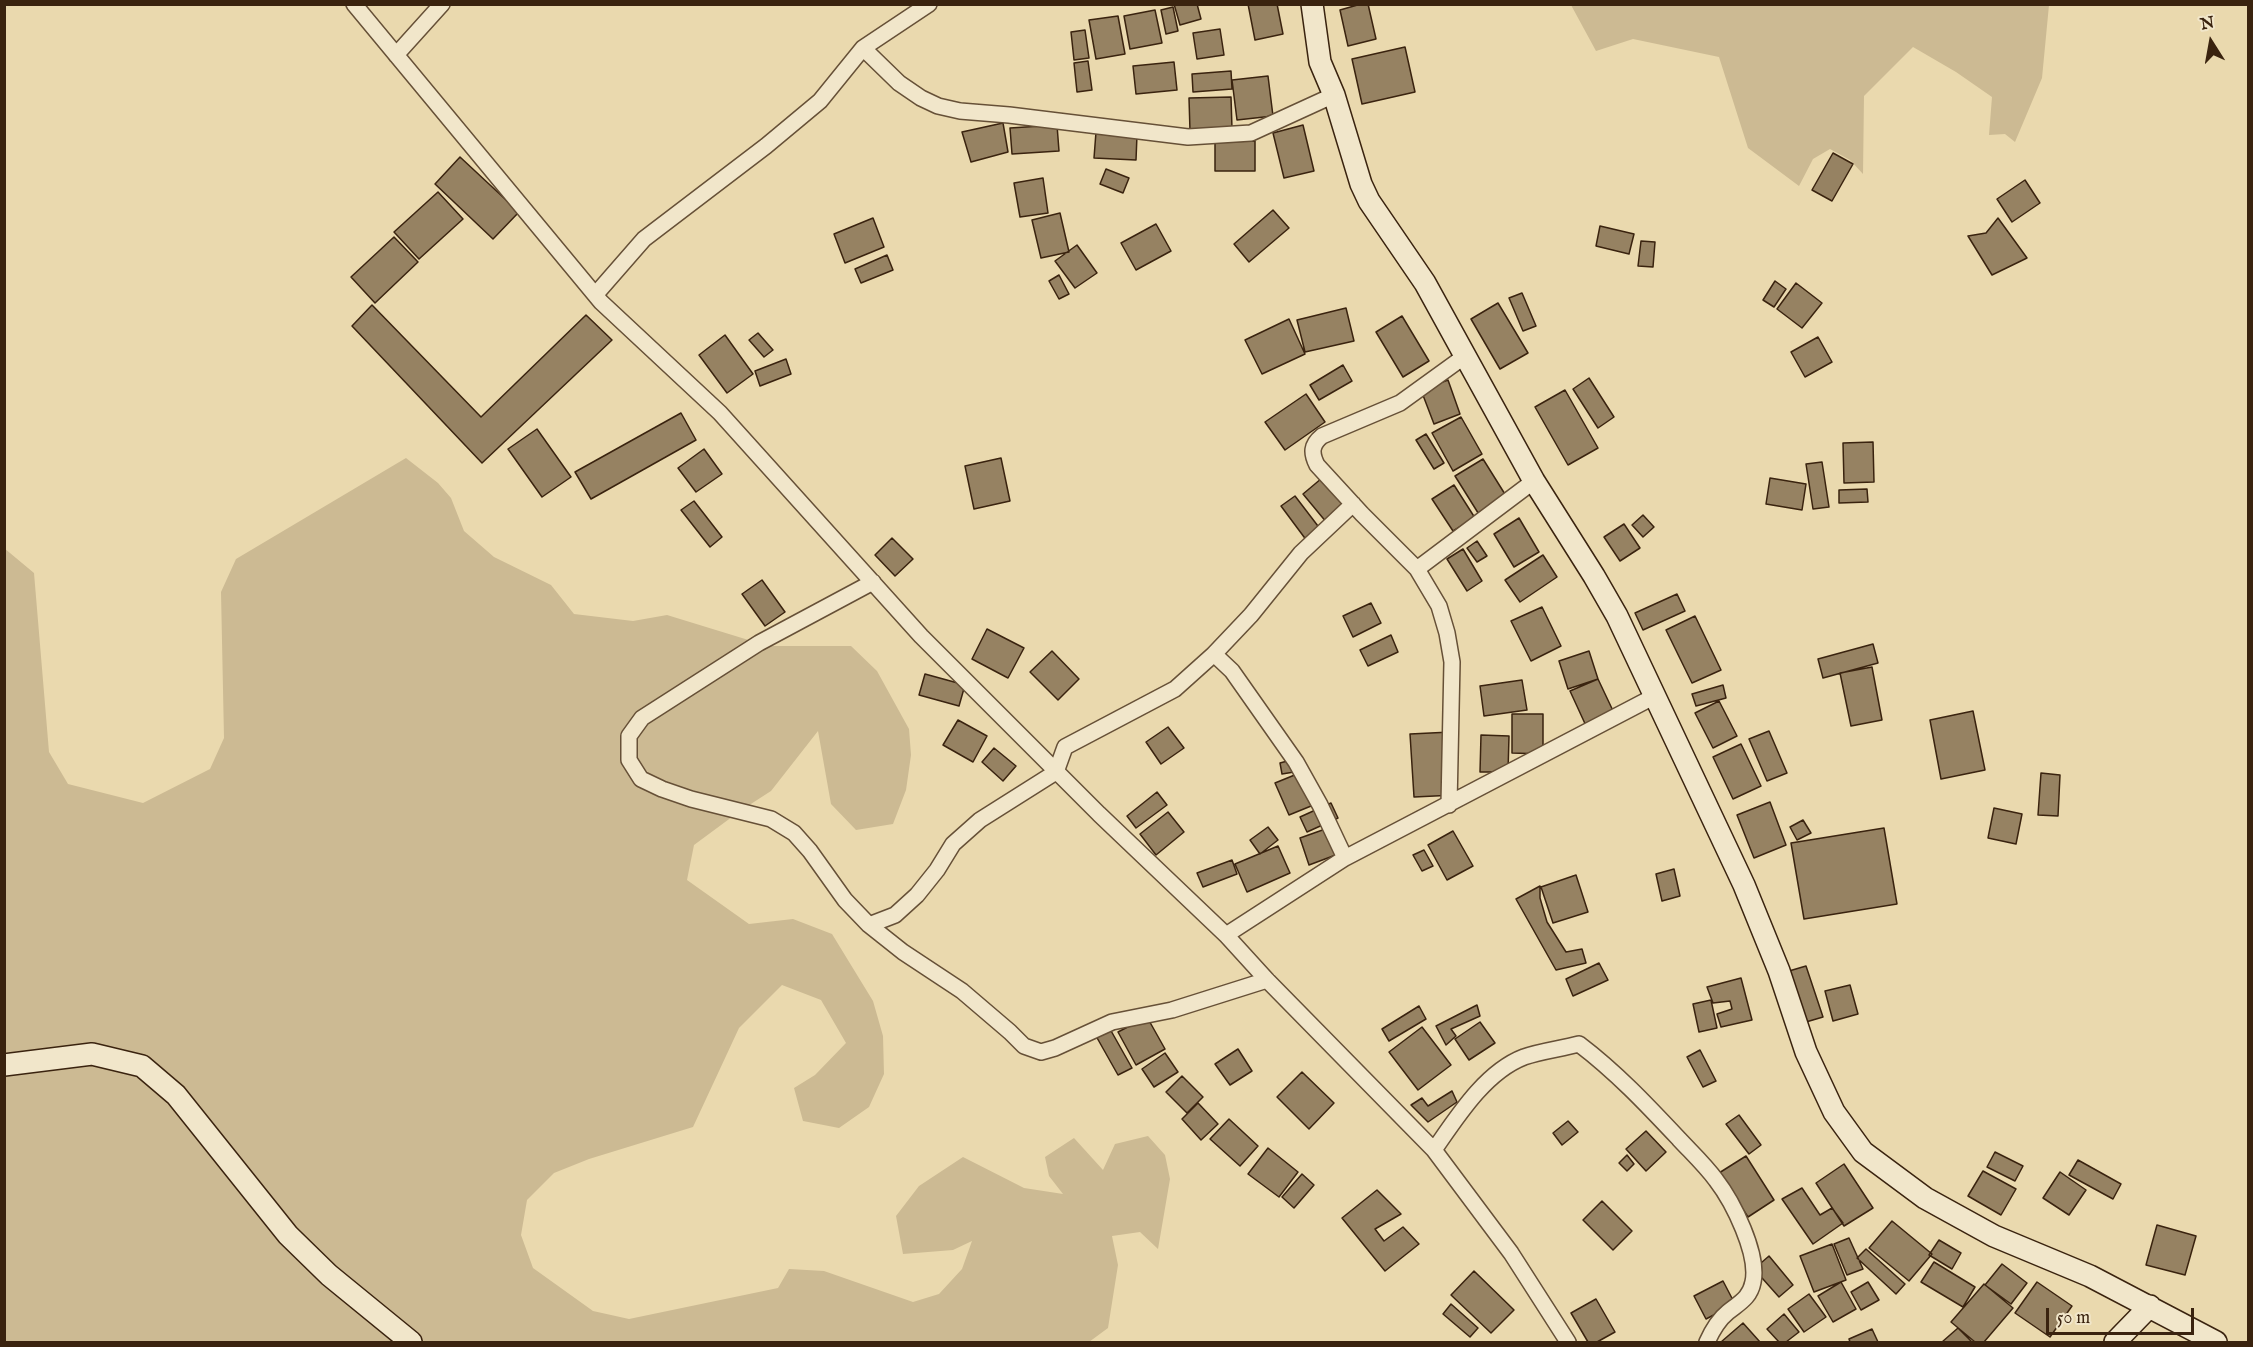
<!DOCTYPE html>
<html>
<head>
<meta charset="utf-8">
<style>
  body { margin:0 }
  #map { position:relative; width:2253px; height:1347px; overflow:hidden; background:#ead9ae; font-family:"IM FELL English",serif }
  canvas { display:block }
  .frame { position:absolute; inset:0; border:6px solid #3a230f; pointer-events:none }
  .north { position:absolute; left:2181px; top:12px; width:60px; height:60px; -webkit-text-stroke:4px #f1e6ca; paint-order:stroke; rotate:349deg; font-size:16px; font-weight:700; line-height:24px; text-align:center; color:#3a230f }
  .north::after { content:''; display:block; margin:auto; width:21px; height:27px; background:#3a230f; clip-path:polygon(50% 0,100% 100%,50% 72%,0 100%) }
  .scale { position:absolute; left:2046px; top:1308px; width:148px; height:27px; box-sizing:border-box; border:3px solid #3a230f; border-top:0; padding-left:8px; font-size:18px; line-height:21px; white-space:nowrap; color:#3a230f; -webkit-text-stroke:4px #f1e6ca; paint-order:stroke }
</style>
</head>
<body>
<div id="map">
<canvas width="2253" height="1347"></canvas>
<div class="frame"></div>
<div class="north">N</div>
<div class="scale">50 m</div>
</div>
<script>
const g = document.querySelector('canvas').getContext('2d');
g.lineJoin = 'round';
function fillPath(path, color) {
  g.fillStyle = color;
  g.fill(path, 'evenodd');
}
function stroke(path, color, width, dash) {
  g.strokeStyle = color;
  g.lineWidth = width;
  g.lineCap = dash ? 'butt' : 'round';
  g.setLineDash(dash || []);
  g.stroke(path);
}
fillPath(new Path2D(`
  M1571 5H2049L2042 78 2015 142 2005 134 1989 135 1992 97 1956 72 1913 47 1864 96 1863 174 1850 160 1830 149 1813 159 1799 186 1748 148 1719 57 1633 39 1596 51Z
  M406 458 438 483 451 498 464 531 494 557 551 585 574 614 633 621 667 615 768 646H851L877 671 909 729 911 755 906 790 893 824 856 830 831 804 818 731 771 791 740 811 694 845 687 880 749 924 793 919 832 934 873 1001 883 1036 884 1074 869 1107 839 1128 803 1121 794 1088 815 1075 846 1043 821 1000 782 985 739 1028 693 1127 589 1159 554 1173 527 1200 521 1235 533 1268 593 1311 629 1319 778 1288 789 1269 824 1271 913 1302 939 1294 962 1269 972 1241 953 1250 903 1254 896 1216 919 1186 963 1157 1024 1188 1063 1194 1049 1176 1045 1157 1074 1138 1103 1170 1115 1144 1148 1136 1165 1155 1170 1179 1158 1249 1140 1232 1112 1236 1118 1265 1108 1328 1089 1342H5L4 548 34 573 49 752 68 784 143 803 210 769 224 738 221 592 236 559Z`), '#ccba93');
const building = new Path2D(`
  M1174 4H1197L1201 19 1180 25Z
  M1248 4H1277L1283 34 1255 40Z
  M1361 4H1368L1376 39 1348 46 1340 10Z
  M1173 7 1178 31 1166 34 1161 10Z
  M1155 10 1162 43 1130 49 1124 16Z
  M1118 16 1125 54 1096 59 1089 20Z
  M1220 29 1224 55 1197 59 1193 33Z
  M1085 30 1089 58 1074 60 1071 32Z
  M1405 47 1415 92 1362 104 1352 59Z
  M1088 61 1092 90 1077 92 1074 63Z
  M1174 62 1177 90 1136 94 1133 66Z
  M1231 71 1232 89 1193 92 1192 74Z
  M1268 76 1273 116 1237 120 1232 80Z
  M1231 97 1232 129 1190 131 1189 98Z
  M1003 123 1008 152 971 162 962 132Z
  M1057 125 1059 151 1012 154 1010 128Z
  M1303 125 1314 171 1284 178 1273 133Z
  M1096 132 1137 135 1136 160 1094 158Z
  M1255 141V171H1215V142Z
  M1833 153 1853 164 1832 201 1812 190Z
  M460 157 519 212 493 239 435 184Z
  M1106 169 1129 178 1123 193 1100 184Z
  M1043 178 1048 213 1020 217 1014 183Z
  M2025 180 2040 203 2012 222 1997 199Z
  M438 192 463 219 419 259 394 232Z
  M1273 210 1289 228 1249 262 1234 244Z
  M1060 213 1069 252 1041 258 1032 220Z
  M873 218 884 247 845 263 834 234Z
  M1998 218 2027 258 1992 275 1968 236 1986 233Z
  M1156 224 1171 251 1136 270 1121 243Z
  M1600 226 1634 234 1629 254 1596 246Z
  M394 237 418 262 375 303 351 277Z
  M1641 241 1655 242 1653 267 1638 266Z
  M1077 245 1097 273 1075 288 1055 261Z
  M887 255 893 270 861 283 855 269Z
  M1059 275 1069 294 1059 299 1049 281Z
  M1775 281 1786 289 1774 307 1763 300Z
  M1796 283 1822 303 1802 328 1777 309Z
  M1522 293 1536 326 1523 331 1509 298Z
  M1498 303 1528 353 1500 369 1471 319Z
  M372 305 481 417 586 315 612 340 482 463 352 326Z
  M1346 308 1354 341 1305 352 1297 320Z
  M1402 316 1429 361 1403 377 1376 332Z
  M1289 319 1305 354 1262 374 1245 340Z
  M758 333 773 350 764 357 749 340Z
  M725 335 753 374 727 393 699 355Z
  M1818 337 1832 362 1805 377 1791 352Z
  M786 359 791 374 760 386 755 371Z
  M1343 365 1352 381 1319 400 1310 385Z
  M1589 378 1614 417 1598 428 1573 389Z
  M1448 380 1460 414 1434 424 1421 390Z
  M1565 390 1598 448 1568 465 1535 407Z
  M1306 394 1325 422 1285 450 1265 422Z
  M681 413 696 440 591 499 575 472Z
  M1461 417 1482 454 1453 471 1432 433Z
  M537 429 571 477 542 497 508 449Z
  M1426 434 1444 463 1434 469 1416 440Z
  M1873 442 1874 482 1844 483 1843 443Z
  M704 449 722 474 696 492 678 468Z
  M1001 458 1010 501 974 509 965 466Z
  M1483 459 1508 499 1480 516 1455 476Z
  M1822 462 1829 507 1813 509 1806 464Z
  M1328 473 1357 509 1332 529 1303 494Z
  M1770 478 1806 484 1802 510 1766 504Z
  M1454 485 1475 518 1453 531 1432 499Z
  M1867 489 1868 502 1839 503V490Z
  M1295 496 1321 530 1307 541 1281 506Z
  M694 501 722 537 710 547 681 510Z
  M1643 515 1654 527 1643 537 1632 525Z
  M1519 518 1539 552 1514 567 1494 534Z
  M1624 524 1640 548 1620 561 1604 537Z
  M892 538 913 559 895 576 875 555Z
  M1477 541 1487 556 1477 562 1467 548Z
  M1463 549 1482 581 1467 591 1447 559Z
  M1543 555 1557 577 1520 602 1505 580Z
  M762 580 785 612 765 626 742 594Z
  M1677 594 1685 611 1643 630 1635 613Z
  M1371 603 1381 623 1353 637 1343 616Z
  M1542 607 1561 646 1531 661 1511 621Z
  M1695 616 1721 670 1692 683 1666 630Z
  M987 629 1024 648 1008 678 972 659Z
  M1391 635 1398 652 1368 666 1360 650Z
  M1873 644 1878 663 1823 678 1818 659Z
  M1052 651 1079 679 1058 700 1030 672Z
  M1589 651 1598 679 1568 689 1559 661Z
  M1872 667 1882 720 1851 726 1840 673Z
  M925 674 965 685 959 706 919 695Z
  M1598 679 1615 715 1587 728 1570 691Z
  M1522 680 1527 710 1484 716 1480 686Z
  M1723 685 1726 698 1696 706 1692 694Z
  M1719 701 1737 736 1713 748 1695 713Z
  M1973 711 1985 770 1941 779 1930 720Z
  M1512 714H1543V754L1512 753Z
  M958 720 987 736 973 762 943 745Z
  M1168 727 1184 748 1161 764 1146 742Z
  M1769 731 1787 773 1767 781 1749 739Z
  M1451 732 1455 795 1414 797 1410 734Z
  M1481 735 1509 736 1508 772H1480Z
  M1741 744 1761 786 1733 799 1713 757Z
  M994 748 1016 766 1003 781 982 762Z
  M1291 760 1294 772 1282 774 1280 763Z
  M1302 772 1316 804 1289 815 1275 783Z
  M2041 773 2060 775 2058 816 2038 815Z
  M1157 792 1167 805 1136 828 1127 816Z
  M1770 802 1786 845 1754 858 1737 815Z
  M1331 803 1338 818 1307 832 1300 817Z
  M1994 808 2022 814 2016 844 1988 838Z
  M1168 812 1184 832 1156 855 1140 834Z
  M1803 820 1811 833 1797 840 1790 827Z
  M1268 827 1278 840 1260 854 1250 840Z
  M1331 827 1341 853 1309 865 1300 838Z
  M1884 828 1897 904 1804 919 1791 843Z
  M1453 831 1473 866 1447 880 1428 845Z
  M1278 846 1290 873 1247 892 1235 864Z
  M1424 850 1433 866 1422 871 1413 855Z
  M1232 860 1237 874 1203 887 1197 873Z
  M1674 869 1680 896 1662 901 1656 874Z
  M1576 875 1588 912 1553 923 1541 887Z
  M1540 886V898L1547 922 1566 952 1582 949 1586 963 1556 970 1516 899Z
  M1599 963 1608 980 1573 996 1566 979Z
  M1806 966 1823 1017 1806 1022 1789 971Z
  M1741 978 1752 1020 1721 1027 1717 1014 1732 1009 1730 1001 1713 1003 1707 987Z
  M1850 985 1858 1014 1833 1021 1825 991Z
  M1711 1000 1717 1028 1699 1032 1693 1004Z
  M1477 1005 1480 1016 1451 1029 1456 1036 1446 1045 1436 1026Z
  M1419 1006 1426 1019 1389 1041 1382 1029Z
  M1147 1017 1165 1049 1136 1065 1118 1032Z
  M1480 1022 1495 1043 1469 1060 1455 1039Z
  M1422 1027 1451 1065 1418 1090 1389 1052Z
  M1110 1029 1132 1068 1118 1075 1096 1036Z
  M1238 1049 1252 1071 1230 1085 1215 1064Z
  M1700 1050 1716 1081 1703 1087 1687 1057Z
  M1165 1053 1178 1072 1154 1087 1142 1069Z
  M1302 1072 1334 1103 1309 1129 1277 1097Z
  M1182 1076 1203 1097 1187 1113 1166 1092Z
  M1452 1091 1457 1102 1428 1122 1411 1105 1422 1098 1428 1106Z
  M1198 1103 1218 1124 1201 1140 1182 1119Z
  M1739 1115 1761 1145 1749 1154 1726 1124Z
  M1229 1119 1258 1146 1240 1166 1210 1139Z
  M1568 1121 1578 1132 1562 1145 1553 1133Z
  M1646 1131 1666 1152 1646 1171 1626 1149Z
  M1268 1148 1298 1172 1279 1197 1248 1174Z
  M1995 1152 2023 1166 2015 1181 1987 1167Z
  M1627 1155 1634 1164 1627 1171 1619 1163Z
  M1746 1156 1774 1200 1748 1217 1719 1173Z
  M2078 1160 2121 1184 2113 1199 2069 1175Z
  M1844 1164 1873 1208 1844 1226 1816 1183Z
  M1983 1171 2016 1189 2001 1215 1968 1196Z
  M2060 1172 2086 1190 2069 1215 2043 1198Z
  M1302 1174 1314 1185 1294 1208 1282 1197Z
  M1802 1188 1820 1215 1832 1208 1843 1223 1813 1244 1782 1199Z
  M1377 1190 1401 1214 1375 1229 1384 1241 1403 1227 1419 1244 1385 1271 1342 1218Z
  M1602 1201 1632 1231 1613 1250 1583 1220Z
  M1892 1221 1932 1254 1909 1281 1869 1248Z
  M2157 1225 2196 1236 2185 1275 2146 1265Z
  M1849 1238 1863 1269 1847 1275 1834 1244Z
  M1939 1240 1961 1253 1952 1269 1929 1255Z
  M1832 1244 1846 1280 1814 1292 1800 1256Z
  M1866 1249 1905 1284 1896 1294 1857 1258Z
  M1769 1256 1793 1285 1779 1297 1754 1269Z
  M1934 1262 1975 1287 1963 1307 1921 1282Z
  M2002 1264 2027 1283 2011 1304 1985 1285Z
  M1474 1271 1514 1310 1491 1333 1451 1295Z
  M1723 1281 1735 1304 1706 1319 1694 1296Z
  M1841 1282 1856 1309 1833 1322 1818 1296Z
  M1868 1282 1879 1300 1861 1310 1851 1292Z
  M2037 1282 2072 1306 2050 1337 2015 1313Z
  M1984 1284 2013 1308 1984 1342H1975L1951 1322Z
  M1809 1294 1826 1317 1804 1332 1788 1309Z
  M1596 1299 1615 1332 1597 1342H1588L1571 1313Z
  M1451 1304 1478 1328 1470 1337 1443 1314Z
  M1784 1314 1799 1332 1786 1342H1779L1767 1329Z
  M1743 1323 1760 1342H1721Z
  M1958 1328 1972 1342H1942Z
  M1872 1329 1878 1342H1850L1849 1339Z`);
fillPath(building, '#968262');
stroke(building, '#3a230f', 1.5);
const street = new Path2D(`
  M354 4 601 302 720 413 921 636 1099 814 1226 935 1267 980 1434 1150 1511 1253 1568 1342
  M863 48 899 83 921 98 938 106 960 111 1009 115 1188 137 1251 133 1334 95
  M396 55 442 4
  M596 294 644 239 766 146 820 101 863 48 929 4
  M1417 569 1534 481
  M873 582 759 643 642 718 629 736V760L641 779 662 789 691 799 771 819 794 833 810 851 845 900 869 925 903 952 962 991 1010 1032 1024 1046 1041 1052 1055 1048 1112 1022 1172 1010 1267 980
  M1214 654 1232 671 1296 762 1320 805 1345 858
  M1449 805 1452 662 1447 633 1439 606 1417 569 1362 514 1317 465C1311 453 1311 445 1322 436L1400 403 1465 356
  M869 925 895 915 917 895 937 870 953 844 980 820 1056 772 1065 747 1175 689 1214 654 1251 615 1301 553 1353 504
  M1226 935 1345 858 1655 696
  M1434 1150C1457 1117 1485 1072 1524 1057 1541 1051 1560 1049 1579 1044 1616 1072 1647 1105 1679 1139 1691 1152 1705 1165 1716 1180 1733 1202 1759 1254 1753 1282 1750 1298 1739 1303 1728 1312 1718 1320 1712 1331 1707 1342`);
const secondary = new Path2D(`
  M1312 4 1320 62 1334 95 1361 184 1369 201 1425 283 1534 481 1594 576 1617 616 1744 885 1779 971 1806 1052 1834 1112 1863 1152 1925 1198 1994 1236 2090 1276 2216 1342
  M4 1065 92 1054 142 1066 176 1095 288 1235 329 1275 411 1342
  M2115 1342 2150 1306`);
stroke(street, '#665037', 18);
stroke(secondary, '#3a230f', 24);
stroke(street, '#f1e6ca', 15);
stroke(secondary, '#f1e6ca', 21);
</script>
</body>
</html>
